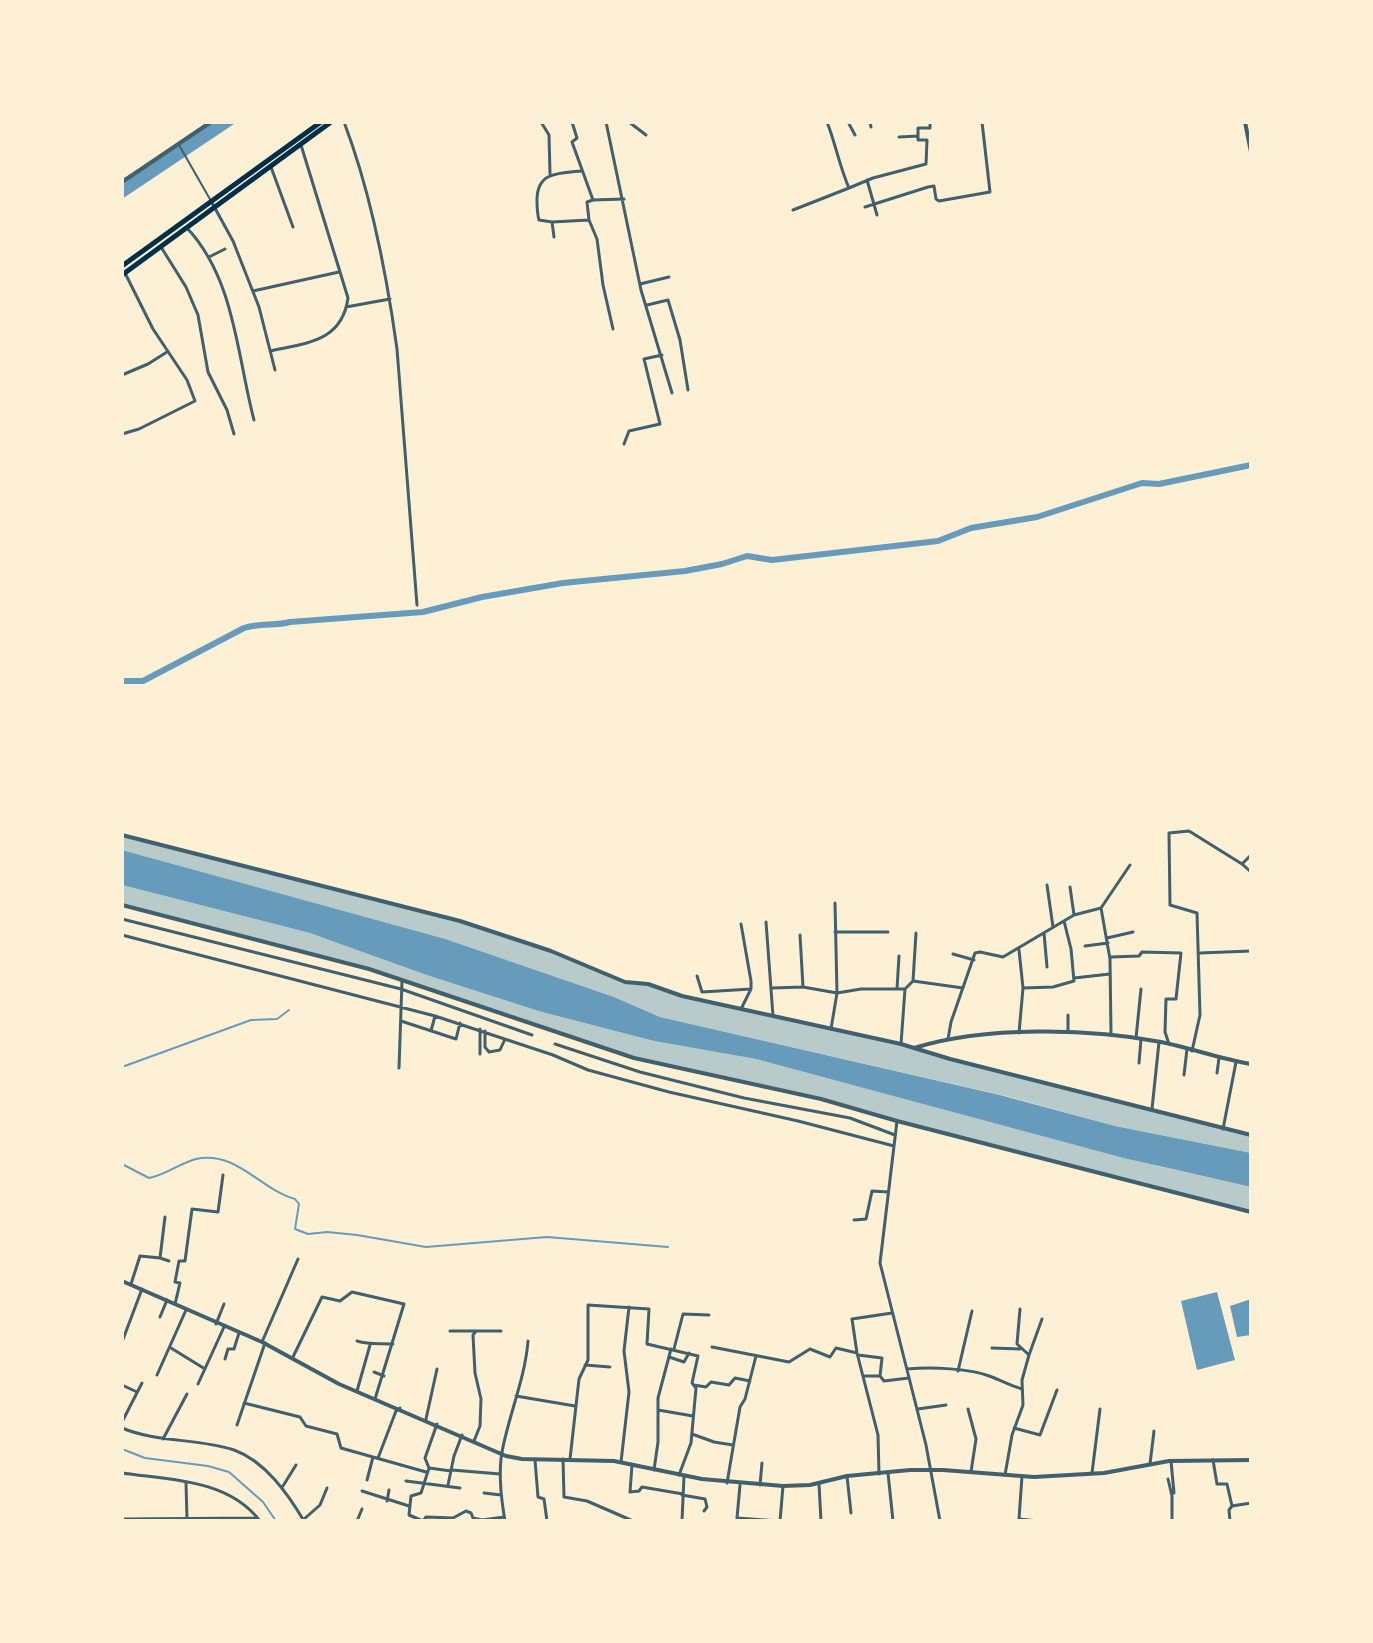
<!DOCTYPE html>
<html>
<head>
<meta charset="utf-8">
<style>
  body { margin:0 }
  #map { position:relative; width:1373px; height:1643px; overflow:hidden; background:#fdf0d5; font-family:"Titillium Web",sans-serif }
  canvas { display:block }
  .frame { position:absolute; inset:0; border:124px solid #fdf0d5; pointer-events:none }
</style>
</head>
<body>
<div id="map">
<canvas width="1373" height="1643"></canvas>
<div class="frame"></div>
</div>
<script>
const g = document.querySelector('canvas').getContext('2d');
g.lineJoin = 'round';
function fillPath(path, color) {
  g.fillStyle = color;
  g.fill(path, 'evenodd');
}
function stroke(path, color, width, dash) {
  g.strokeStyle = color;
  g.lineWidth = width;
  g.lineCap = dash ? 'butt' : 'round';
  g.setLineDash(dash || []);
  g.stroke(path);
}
fillPath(new Path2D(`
  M122 835 433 914 525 942 625 982 648 984 682 996 901 1044 1251 1136V1153L1115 1126 1006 1096 660 1017 614 997 449 941 122 850Z
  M122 885 310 933 542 1012 654 1041 756 1059 1158 1166 1251 1187V1213L769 1087 680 1070 634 1058 369 969 122 905Z`), '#b9caca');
fillPath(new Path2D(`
  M212 122H237L122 199V181Z
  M122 850 445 939 614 997 660 1017 1000 1095 1115 1126 1251 1153V1187L1124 1158 756 1059 654 1041 542 1012 427 975 310 933 122 885Z
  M1217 1292 1235 1360 1197 1370 1181 1301Z
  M1251 1299V1335L1237 1337 1230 1306Z`), '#669bbc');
stroke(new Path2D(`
  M122 1067 251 1020 277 1019 289 1010
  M122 1164 149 1178C166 1175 180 1163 196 1159 236 1150 261 1190 295 1199L299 1204 295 1229 308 1234 327 1232 357 1235 426 1247 547 1237 668 1247
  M122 1449 145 1458 208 1466 229 1472 263 1502 276 1521`), '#669bbc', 2);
stroke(new Path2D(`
  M122 681H143L244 628C260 623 274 626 290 622L423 612 482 597 563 583 685 571 722 564 747 556 772 560 938 541 971 528 1037 517 1142 483 1159 484 1251 465`), '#669bbc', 6);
stroke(new Path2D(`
  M179 145 211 201`), '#3f606c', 2);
stroke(new Path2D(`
  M344 122C370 190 387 277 397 349L417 605
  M521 122H533
  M541 122 549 135 550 174
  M572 122 577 138 572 142 593 200
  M606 122 641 290 672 393
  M629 122 646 135
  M848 122 855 135
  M870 122 871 127
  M899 137 918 136V128H930V122
  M271 167 293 227
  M581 171C558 173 537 172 537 200 537 208 537 213 539 220L552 222 589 220
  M867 180 877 215
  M849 188 873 178 926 164 927 140H918V136
  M211 201 233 241 259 307 275 370
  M865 207 928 187 934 186 936 199 939 201 990 192 982 122
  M793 210 849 188C839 165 836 145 827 122
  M552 222 554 237
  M187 228C235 279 237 356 254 420
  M161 247 186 287 198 315 208 372 227 410 234 434
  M209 257 225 249
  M640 284 669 277
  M253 291 339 272
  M647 305 668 300 680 340 688 390
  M346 307 390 299
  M613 329 603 285 597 239 589 220 587 202 593 200 624 199
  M270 351C306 343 342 342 348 298L301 145
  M122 375 148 364 167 352
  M122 434 139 429 195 401 187 380 153 329 125 273
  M624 444 629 431 660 424 644 359 662 355
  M1251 855 1242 864 1251 872
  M1047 885 1053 927
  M1070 887 1074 915
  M122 919 401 989 532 1035
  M766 922 773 1016
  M835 932H888
  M1044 933 1047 967
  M122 935 435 1016 553 1055 588 1070 669 1092 798 1121 894 1146
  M800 935 803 987
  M1107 938 1133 932
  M1085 946 1108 943
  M1200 953 1251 951
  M953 954 974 960
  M1111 957 1139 956 1142 952 1181 953 1176 999H1166L1165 1032 1169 1044
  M697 976 702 992 751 989
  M1074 978 1110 974
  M913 981 916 933
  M772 988 803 987 837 993 861 989H905
  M1023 988 1053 987 1074 981 1071 949 1064 921
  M897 989 899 956
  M741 1009 751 989V981L741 924
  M1068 1015V1031
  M401 1021 456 1039 460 1023
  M831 1029 837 993 835 903
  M431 1031 435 1016
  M485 1031V1047L489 1052 500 1050 505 1039
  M1019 1033 1023 988 1019 950
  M1111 1034 1110 959 1101 908 1130 865
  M1136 1038 1141 989
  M948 1039 951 1022 975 953 980 952 1003 957 1074 915 1101 908
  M555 1044 640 1072 744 1098 850 1118 895 1135
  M901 1044 905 989 913 981 963 988
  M1192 1051 1200 1015 1197 913 1170 905 1169 833 1189 831 1242 864
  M480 1054V1029
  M1139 1063 1141 1039
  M399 1068 402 981
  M1217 1073 1219 1058
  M1184 1075 1187 1049
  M1152 1109 1159 1042
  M897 1121 880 1263 926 1445 940 1521
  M1223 1129 1236 1062
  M854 1220 866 1219 872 1191 888 1192
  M160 1258 169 1261
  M131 1284 140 1256 160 1258 165 1217
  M175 1304 180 1283 175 1282 179 1261H185L192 1209 218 1212 223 1175
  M160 1317 167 1300
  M216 1324 224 1304
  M450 1331H501
  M357 1341C370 1345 380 1343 393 1344
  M122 1342 142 1289
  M262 1342 298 1259
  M712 1347 789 1362 810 1349 830 1357 836 1348 857 1353
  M171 1348 205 1369
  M992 1348 1020 1349
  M674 1349 683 1314 709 1315
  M858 1355 882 1358 880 1376H863
  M1029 1355 1042 1319
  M293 1357 322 1297 340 1301 352 1292 404 1304 375 1399
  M669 1357 684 1362 689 1353
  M225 1359 228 1349H234L239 1333
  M585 1365 610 1367
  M907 1369C930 1367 971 1368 992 1377 1002 1381 1011 1386 1022 1389
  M958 1371 972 1311
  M374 1372 384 1376
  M157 1375 186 1310
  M880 1376 884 1381 909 1378
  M198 1384 224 1327
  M122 1385 137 1392
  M694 1385 706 1387 711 1382 729 1385 735 1378 750 1381
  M357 1391 370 1345
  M516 1396 575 1406
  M244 1403 300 1417 306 1426 337 1434 341 1448 426 1472
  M918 1409 946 1405
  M968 1409 976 1439 971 1472
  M658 1410 693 1416
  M426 1419 437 1369
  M122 1422 142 1383
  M237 1425 265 1343
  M122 1428C158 1443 198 1438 234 1450 265 1461 288 1494 304 1521
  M1014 1428 1040 1435 1057 1390
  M692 1434 714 1442 733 1445
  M163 1439 187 1394
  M474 1441 480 1426 481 1399 475 1373 473 1335 476 1331
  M378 1458 396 1411 400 1408
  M563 1459 564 1497 587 1501 633 1521
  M570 1459 579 1379 588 1360V1305L649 1309 647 1344 698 1356 692 1383 696 1388 691 1443 679 1475
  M535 1460 538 1497 544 1499 547 1521
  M1213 1460 1217 1484H1227L1232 1506 1229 1510 1230 1521
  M1171 1461 1174 1493
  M621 1462 629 1392 624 1351 629 1307
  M1150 1464 1154 1431
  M632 1465 630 1492 639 1491 642 1487 683 1494
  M429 1468 425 1458 437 1424
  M452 1470 500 1474
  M654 1470 658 1442V1398L671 1349
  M122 1473C170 1480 228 1479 260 1521
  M888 1473 893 1521
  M1092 1473 1100 1409
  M879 1474 878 1435 857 1353 852 1319 892 1313
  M1005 1475 1012 1435 1023 1405 1022 1380 1029 1355 1017 1344 1020 1309
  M847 1476 851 1513
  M1022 1476 1019 1519 1038 1521
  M1168 1479 1172 1496V1521
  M367 1480 373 1457
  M406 1481 460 1488
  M186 1483 187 1519
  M727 1483 740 1407 745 1399 756 1356
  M819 1484 821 1521
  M448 1485 454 1456 462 1435
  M740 1485 737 1518 779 1521
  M760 1485 762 1463
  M283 1486 296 1465
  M362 1491 409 1506
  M484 1493 501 1495
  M682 1495 705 1499 707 1507 704 1511
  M387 1501 389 1490
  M1232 1506 1251 1503
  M122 1519 257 1518
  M303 1520 320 1505 327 1488
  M357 1521 362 1509
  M423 1521 409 1515 411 1496 421 1493 429 1468 451 1471
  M423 1521 426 1517 453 1518 466 1511 471 1513 473 1518 482 1520 504 1517
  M505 1521C501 1498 498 1474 502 1452 509 1414 525 1379 528 1341
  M682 1521 684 1476
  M780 1521 783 1486`), '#3f606c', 3);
stroke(new Path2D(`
  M1245 122 1251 152
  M122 182 211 122
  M122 835 460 921 551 951 625 982 648 984 682 996 901 1044 950 1059 1251 1135
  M122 905 369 969 634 1058 821 1099 897 1121 1251 1212
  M914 1048C984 1026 1090 1028 1161 1042 1191 1048 1220 1059 1251 1064
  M122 1281 262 1342 339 1384 506 1456 522 1459 614 1461 702 1479 783 1486 810 1485 847 1476 910 1470H943L1034 1477 1104 1473 1169 1461 1251 1460`), '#3f606c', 4);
stroke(new Path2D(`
  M122 266 321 122
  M122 275 331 122`), '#003049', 5);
</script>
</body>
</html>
